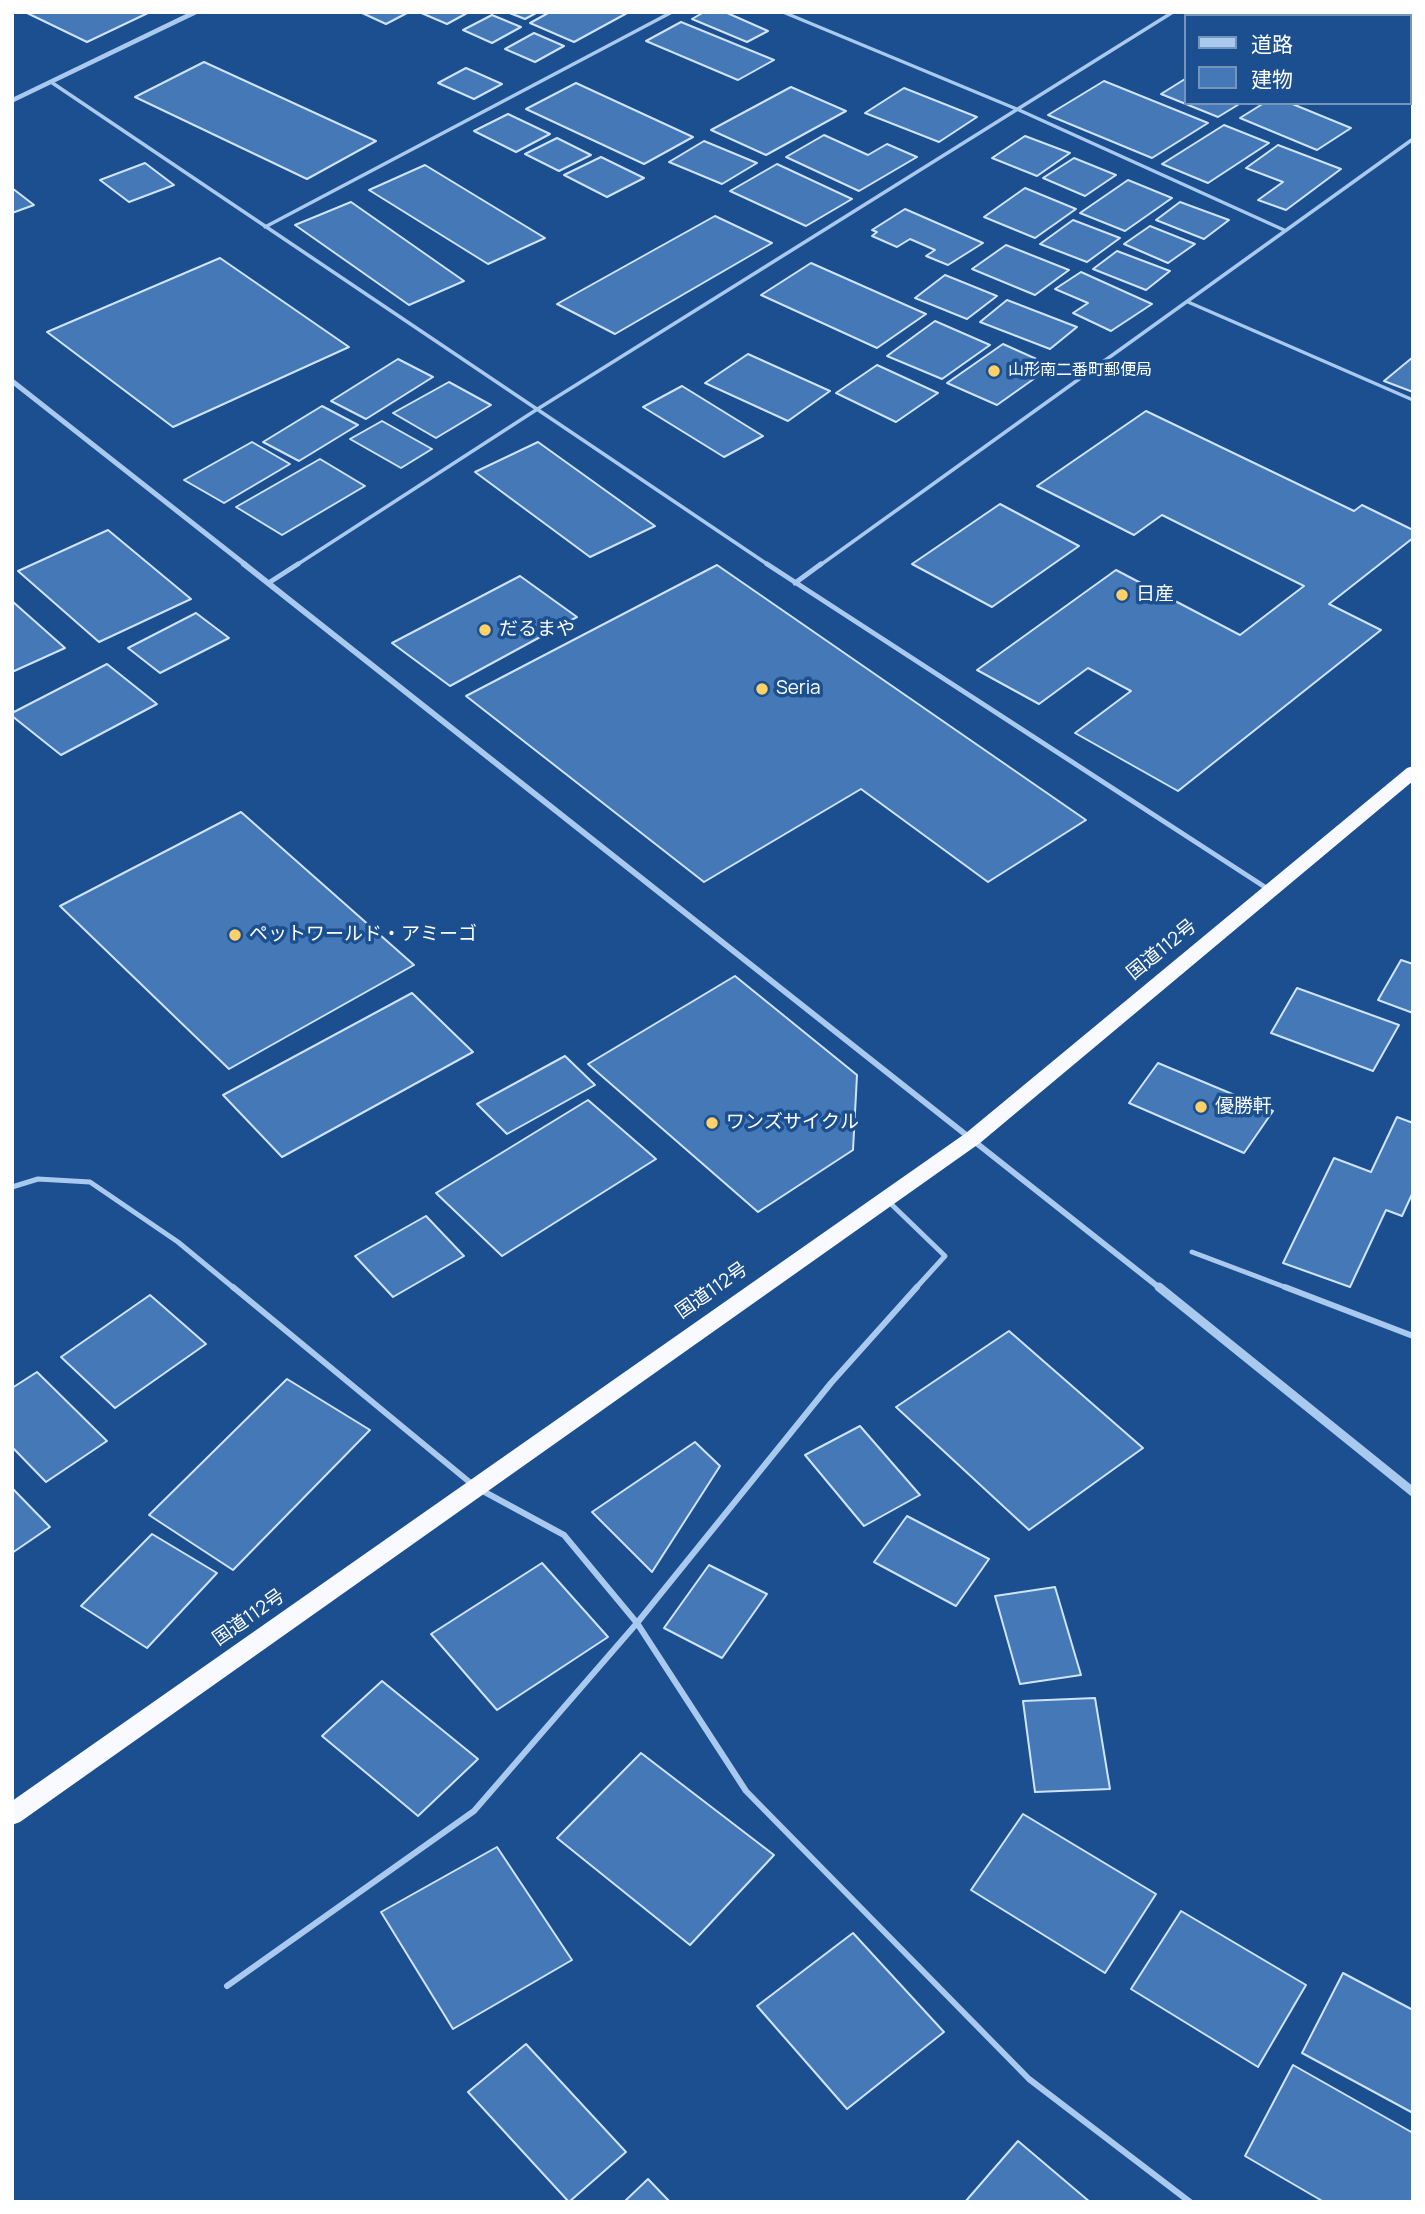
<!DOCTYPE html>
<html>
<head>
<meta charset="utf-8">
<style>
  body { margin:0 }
  #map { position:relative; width:1425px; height:2214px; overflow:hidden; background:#1b4f8f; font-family:Manrope,"Noto Sans JP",sans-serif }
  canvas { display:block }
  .frame { position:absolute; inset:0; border:14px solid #fff; pointer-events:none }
  .legend { position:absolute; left:1184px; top:14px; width:228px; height:91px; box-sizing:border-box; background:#1b4f8f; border:2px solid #7695bc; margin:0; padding:9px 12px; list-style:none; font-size:21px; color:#fff }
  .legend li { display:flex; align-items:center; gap:14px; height:35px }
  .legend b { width:35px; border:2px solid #7695bc }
</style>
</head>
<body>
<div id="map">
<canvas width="1425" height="2214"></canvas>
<div class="frame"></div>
<ul class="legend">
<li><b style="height:9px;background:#a9c9ee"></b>道路</li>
<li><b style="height:19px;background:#4478b7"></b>建物</li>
</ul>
</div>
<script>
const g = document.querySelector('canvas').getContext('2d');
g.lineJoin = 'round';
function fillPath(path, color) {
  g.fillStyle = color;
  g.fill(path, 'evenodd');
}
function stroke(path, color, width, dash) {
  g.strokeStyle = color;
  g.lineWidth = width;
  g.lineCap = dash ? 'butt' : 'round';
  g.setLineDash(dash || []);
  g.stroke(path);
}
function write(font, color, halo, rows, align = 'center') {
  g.font = font + ' Manrope,"Noto Sans JP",sans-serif';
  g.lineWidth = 7;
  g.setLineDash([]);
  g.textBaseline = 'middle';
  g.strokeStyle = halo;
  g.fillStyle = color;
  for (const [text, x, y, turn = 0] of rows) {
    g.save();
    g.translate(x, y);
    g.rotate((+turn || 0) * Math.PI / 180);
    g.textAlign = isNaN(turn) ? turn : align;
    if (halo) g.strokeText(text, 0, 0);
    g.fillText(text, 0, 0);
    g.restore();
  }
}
const building = new Path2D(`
  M25 12H150L87 42Z
  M360 12H409L386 24Z
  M419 12H469L447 24Z
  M507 12H538L525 19Z
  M550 12H629L574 42 530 23Z
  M704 12H725L768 31 747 42 692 19Z
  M492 15 521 27 492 43 463 30Z
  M681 22 774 60 738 80 646 41Z
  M534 33 564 46 535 62 505 49Z
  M204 62 376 141 307 179 135 97Z
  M466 68 502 84 474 99 438 83Z
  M1185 79V103H1241L1218 117 1161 94Z
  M1104 81 1208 123 1152 158 1048 115Z
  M576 83 693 137 644 164 526 109Z
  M791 87 846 111 766 155 711 130Z
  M904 88 977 117 939 142 865 113Z
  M1264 103H1290L1351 128 1317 150 1240 118Z
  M508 114 550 134 516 152 474 131Z
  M1224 125 1269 143 1208 183 1162 164Z
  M824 135 868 155 887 144 917 157 859 191 786 157Z
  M1025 136 1070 153 1037 176 992 158Z
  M557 138 591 155 559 171 525 154Z
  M704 141 757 163 722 184 669 162Z
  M1278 145 1341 169 1286 210 1258 200 1283 182 1246 168Z
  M601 157 644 178 607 197 564 175Z
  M1074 158 1116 175 1085 196 1043 178Z
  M145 163 174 185 129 202 100 180Z
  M777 164 852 199 806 226 730 191Z
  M425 165 545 238 488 264 369 190Z
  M1128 180 1172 198 1125 231 1080 213Z
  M12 188 34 205 12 213Z
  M1025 188 1076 209 1035 238 984 217Z
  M351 202 464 281 409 305 295 225Z
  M1180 202 1229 220 1204 239 1156 220Z
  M905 209 983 243 948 265 926 256 935 250 910 239 897 247 872 236 877 232 872 230Z
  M715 216 772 243 615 334 557 304Z
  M1073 220 1120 238 1087 262 1040 244Z
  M1150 226 1195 244 1168 263 1124 244Z
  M1006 245 1069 270 1035 295 972 269Z
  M1117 251 1170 271 1146 290 1093 269Z
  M220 258 349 347 173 427 47 332Z
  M811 263 926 314 877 348 761 295Z
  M1081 272 1152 304 1111 331 1073 313 1088 303 1055 289Z
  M945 275 997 296 967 319 915 298Z
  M1007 300 1077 327 1050 349 980 322Z
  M935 321 990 345 942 379 887 356Z
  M1003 344 1052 366 997 405 947 383Z
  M748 354 830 391 788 421 705 383Z
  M1413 357V392L1384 381Z
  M398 359 433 377 366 419 331 401Z
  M877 365 938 393 896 422 836 393Z
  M449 382 491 405 436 438 393 413Z
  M682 386 763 436 724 457 643 407Z
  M322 406 358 425 299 461 263 442Z
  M1146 411 1354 511 1362 505 1413 530V538L1329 604 1381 630 1178 791 1075 733 1131 691 1088 668 1039 704 977 670 1116 570 1240 635 1304 586 1162 515 1134 535 1037 486Z
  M382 421 432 449 401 468 350 439Z
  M252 442 290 464 224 503 184 480Z
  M538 442 655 526 590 557 475 472Z
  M320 459 365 486 282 535 236 507Z
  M1000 504 1079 546 992 607 912 564Z
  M108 530 191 599 99 642 18 571Z
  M717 565 1086 820 988 882 861 789 704 882 466 696Z
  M520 576 577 617 450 686 392 643Z
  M12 601 65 648 12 672Z
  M196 613 229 638 160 673 128 648Z
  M107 664 157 704 61 755 12 716V713Z
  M241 812 414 965 229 1069 60 906Z
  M1401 960 1413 964V1013L1378 1000Z
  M735 976 857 1075 853 1150 758 1212 588 1064Z
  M1297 988 1399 1025 1373 1071 1271 1033Z
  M412 993 473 1052 282 1157 223 1095Z
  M565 1056 595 1085 507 1134 477 1104Z
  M1158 1063 1273 1111 1244 1153 1129 1103Z
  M588 1100 656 1159 502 1256 436 1193Z
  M1397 1117 1413 1123V1192L1402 1216 1386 1210 1350 1287 1283 1263 1334 1158 1371 1172Z
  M426 1216 464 1256 393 1297 355 1256Z
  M150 1295 206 1344 115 1408 61 1357Z
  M1009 1331 1143 1448 1029 1530 896 1407Z
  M37 1372 107 1441 46 1482 12 1447V1388Z
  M287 1379 370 1430 233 1570 149 1515Z
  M860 1426 920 1495 864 1526 805 1455Z
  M695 1442 720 1466 652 1572 592 1512Z
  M12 1488 50 1527 12 1553Z
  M907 1516 989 1559 956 1606 874 1562Z
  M152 1534 217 1573 147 1648 81 1606Z
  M542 1563 608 1637 497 1710 431 1634Z
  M709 1565 767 1594 722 1658 664 1628Z
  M1055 1587 1081 1675 1020 1684 995 1596Z
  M382 1681 478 1759 418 1816 322 1736Z
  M1095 1698 1110 1789 1035 1792 1023 1701Z
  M641 1753 774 1855 690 1945 557 1838Z
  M1023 1814 1156 1894 1105 1973 971 1890Z
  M497 1847 572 1960 453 2029 381 1912Z
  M1181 1911 1306 1985 1258 2067 1131 1989Z
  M853 1933 944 2032 847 2109 757 2006Z
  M1343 1973 1413 2010V2113L1302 2053Z
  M526 2044 626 2152 569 2202 468 2092Z
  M1293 2065 1413 2133V2202H1324L1245 2156Z
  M1018 2141 1090 2202H965Z
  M648 2179 670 2202H624Z`);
fillPath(building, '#4478b7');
stroke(building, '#cfe3fa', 2);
stroke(new Path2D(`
  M783 12 1019 110 1284 230
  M51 82 770 566
  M265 227 672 12
  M1188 302 1413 400
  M295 566 536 410 1173 12
  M819 566 1413 139`), '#a9c9ee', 3.5);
stroke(new Path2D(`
  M767 564 1268 889
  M270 582 298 564
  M795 583 821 564
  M12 1187 38 1179 90 1182 178 1242 235 1289
  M888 1201 945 1256 915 1289
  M1192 1252 1290 1289`), '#a9c9ee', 5);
stroke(new Path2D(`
  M233 1287 473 1485
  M1285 1287 1413 1336
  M481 1490 564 1535 637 1623 746 1791 1029 2079 1190 2202
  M227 1986 474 1811 637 1623 831 1383 917 1287`), '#a9c9ee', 6);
stroke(new Path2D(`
  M12 381 247 566`), '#a9c9ee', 5);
stroke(new Path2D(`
  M244 564 1161 1289`), '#a9c9ee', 6);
stroke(new Path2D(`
  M1159 1287 1413 1492`), '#a9c9ee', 9);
fillPath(new Path2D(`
  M190 12H201L12 103V98Z`), '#a9c9ee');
fillPath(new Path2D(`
  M1413 766V781L980 1143 20 1822 12 1825V1801L966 1133 1407 768Z`), '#f8faff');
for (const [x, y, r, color] of [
  [994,371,7,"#ffd166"],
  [1122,595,7,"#ffd166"],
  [485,630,7,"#ffd166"],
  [762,689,7,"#ffd166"],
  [235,935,7,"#ffd166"],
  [1201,1107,7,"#ffd166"],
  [712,1123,7,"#ffd166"]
]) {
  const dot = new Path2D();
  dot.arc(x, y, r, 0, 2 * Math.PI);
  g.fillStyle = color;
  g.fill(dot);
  stroke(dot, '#1b4f8f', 2.5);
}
write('16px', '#fff', '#1b4f8f', [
  ["山形南二番町郵便局",1008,371]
], 'left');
write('19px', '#fff', '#1b4f8f', [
  ["日産",1136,595],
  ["だるまや",499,630],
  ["Seria",776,689],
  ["ペットワールド・アミーゴ",249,935],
  ["優勝軒",1215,1107],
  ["ワンズサイクル",726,1123]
], 'left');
write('19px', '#fff', '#1b4f8f', [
  ["国道112号",1162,950,-39],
  ["国道112号",712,1291,-35],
  ["国道112号",249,1618,-35]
]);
</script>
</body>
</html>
